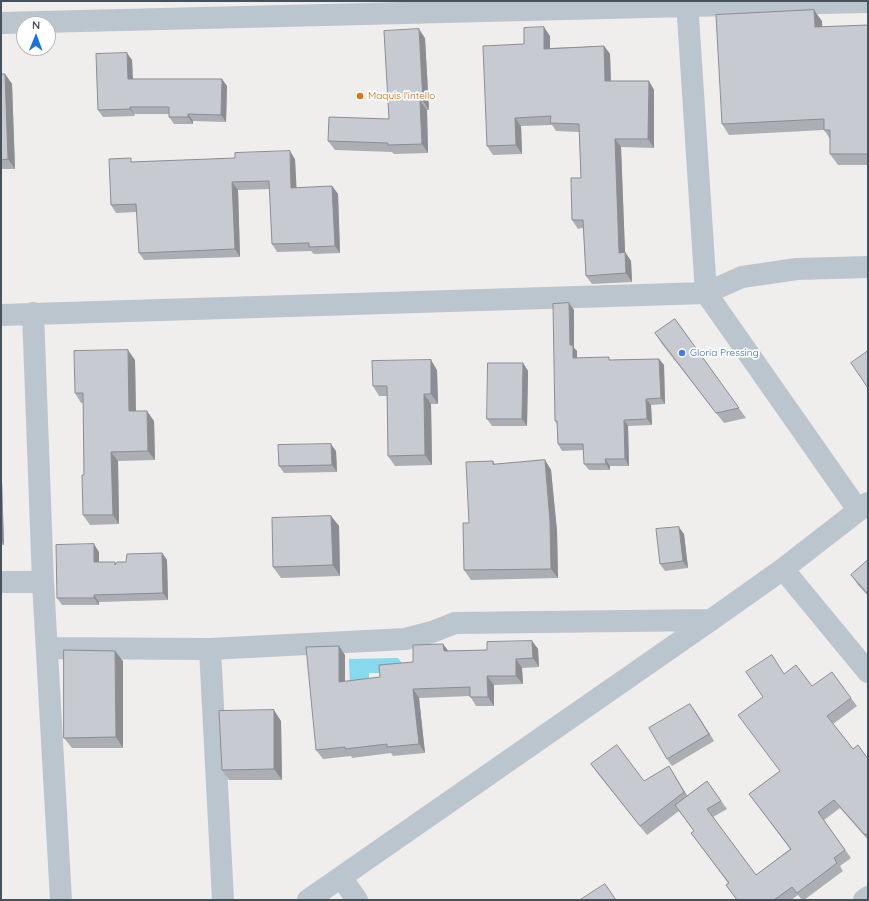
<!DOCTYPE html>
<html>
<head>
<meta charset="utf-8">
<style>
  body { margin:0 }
  #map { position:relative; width:869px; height:901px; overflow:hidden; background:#f0eded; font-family:Quicksand,sans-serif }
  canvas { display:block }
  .frame { position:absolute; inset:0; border:2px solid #45515b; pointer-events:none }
  .north { position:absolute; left:16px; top:16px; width:40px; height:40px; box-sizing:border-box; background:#fff; border:1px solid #b5b9bd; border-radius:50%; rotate:1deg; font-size:11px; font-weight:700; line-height:16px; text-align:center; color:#45515b }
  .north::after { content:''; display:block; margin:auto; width:14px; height:18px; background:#1672e1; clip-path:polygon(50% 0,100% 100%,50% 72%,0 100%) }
</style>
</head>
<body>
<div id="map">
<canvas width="869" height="901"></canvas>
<div class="frame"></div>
<div class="north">N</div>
</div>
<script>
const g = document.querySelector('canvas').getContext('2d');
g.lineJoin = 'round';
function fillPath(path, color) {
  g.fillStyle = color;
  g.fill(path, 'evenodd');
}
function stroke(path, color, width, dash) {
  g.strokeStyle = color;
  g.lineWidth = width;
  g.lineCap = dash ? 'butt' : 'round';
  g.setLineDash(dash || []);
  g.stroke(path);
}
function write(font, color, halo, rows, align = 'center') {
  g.font = font + ' Quicksand,sans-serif';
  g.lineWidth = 3.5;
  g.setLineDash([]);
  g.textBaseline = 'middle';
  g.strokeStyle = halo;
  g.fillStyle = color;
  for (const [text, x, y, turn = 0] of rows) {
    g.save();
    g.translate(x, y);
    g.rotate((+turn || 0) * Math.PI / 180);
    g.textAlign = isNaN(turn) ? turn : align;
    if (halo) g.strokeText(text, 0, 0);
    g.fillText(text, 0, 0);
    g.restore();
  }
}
fillPath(new Path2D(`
  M398 658 405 667 391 673H369V687L350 688 349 659Z`), '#87d9ed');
stroke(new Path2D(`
  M687 1 706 293 858 510
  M1 23 687 6 868 2
  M33 313 43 582 61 900
  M1 315 706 293 742 277 797 269 868 267
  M783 569 868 672
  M1 582H43
  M48 648 210 649 405 639 432 632 455 623 711 620
  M210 649 223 900
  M341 877 357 900
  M308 900 711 620 783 569 868 503
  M864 900 868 897`), '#bbc5cd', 22);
fillPath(new Path2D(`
  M822 21V27L868 25V165H838L830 154V139L824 130 729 135 722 124Z
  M550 36V48L604 46 610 54 611 81H649L654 90V148L621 147 625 252 631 261 632 282 592 284 586 276 583 228 578 229 572 220 581 178 579 132 556 131 552 125 521 126 522 154 493 155 487 146 524 44Z
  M425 38 429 110H427L428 153 394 154 392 152 335 150 328 141 389 119Z
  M132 60 133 79 227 86 226 122 193 121V124H174L169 117V114H134L135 116 103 117 98 110Z
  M1 74H5L12 84 15 169H1Z
  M295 159 296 188 332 186 338 194 340 253 314 254 311 251 277 252 272 244 270 189 238 190 240 257 144 260 139 253 137 212 116 213 111 205 134 162Z
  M574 310V348L577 351V358L611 360 659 359 664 365 665 404 651 405 652 425 628 426 629 466H610V470H589L584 464V450L562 451 558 444 557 424 555 421Z
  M675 319 746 418 724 423 662 344 655 333Z
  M135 360 136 411 154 421 155 460 118 461 119 524 90 525 83 515 84 475 83 403H81L75 393Z
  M523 363 528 371 527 426H492L487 419Z
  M437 370 438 404H431L432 465 395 466 388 456 387 396H379L373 386Z
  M1 448 4 545H1Z
  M336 451 337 472 284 473 279 466Z
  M545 460 551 470 557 531 558 578 471 580 464 570 469 523 493 461 495 464Z
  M331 516 339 526 340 576 281 578 273 567Z
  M684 534 688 568 665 571 660 564Z
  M99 552V562L116 563 126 562 162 553 167 560 168 600 99 602V605H62L57 598Z
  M868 560V596L858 585 851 575Z
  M532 641 538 649 539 667 522 668 523 684 494 685V706H476L470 696 419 698 425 753 393 756 391 753 352 758 351 756 323 759 316 750 345 655V682L380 677 413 662 443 644 448 651 487 650Z
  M123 661V748H72L64 738Z
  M785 674 812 686 851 698 857 706 833 724 853 749 868 759V840L840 808 824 820 851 858 840 866 843 871 804 900H802L798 895 791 900H737L726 885 728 883 691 833 694 831 679 811 647 835 598 774 591 764 644 781 675 776 687 796 707 781 727 809 713 817 756 875 790 849 749 794 780 772 763 697Z
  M695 711 714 741 672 766 667 759Z
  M281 721 282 780H229L222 770Z`), '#abaeb3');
fillPath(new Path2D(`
  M814 10 822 21 823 38 815 27Z
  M544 27 550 36V57L544 49Z
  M419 29 425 38 429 110 423 101Z
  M604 46 610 54 611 90 605 81Z
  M127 53 132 60 133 86 128 79Z
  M5 74 12 84 15 169 8 159Z
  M222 79 227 86 226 122 221 115Z
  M649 81 654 90V148L648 139Z
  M420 101 427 110 428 153 422 144Z
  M130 107 134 114 135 116 130 109Z
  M188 114 193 121V124L188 117Z
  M515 118 521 126 522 154 516 145Z
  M615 139 621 147 625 252 631 261 632 282 626 273 619 253Z
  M290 151 295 159 297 196 291 188Z
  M232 182 238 190 240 257 235 249Z
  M332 186 338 194 340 253 335 246Z
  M569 303 574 310V348L577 351V364L573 358 570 345Z
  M128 350 135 360 136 421 129 411Z
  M659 359 664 365 665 404 661 398Z
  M431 360 437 370 438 404 431 394Z
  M523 363 528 371 527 426 522 419Z
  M424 394 431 404 432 465 425 455Z
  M646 399 651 405 652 425 647 419Z
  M147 411 154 421 155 460 148 451Z
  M624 420 628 426 629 466 625 459Z
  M331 444 336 451 337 472 332 465Z
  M1 448 4 545 1 540Z
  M111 452 118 461 119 524 113 515Z
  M605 459 610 466V470L606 464Z
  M545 460 551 470 557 531 558 578 551 569Z
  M331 516 339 526 340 576 333 565Z
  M679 527 684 534 688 568 683 561Z
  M94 544 99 552V569L94 562Z
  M162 553 167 560 168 600 163 593Z
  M94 595 99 602V605L94 598Z
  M532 641 538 649 539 667 533 658Z
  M443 644 450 653 444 651Z
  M339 646 345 655V691L339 682Z
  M115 651 123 661V748L116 737Z
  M516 659 522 668 523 684 516 676Z
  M487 676 494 685V706L488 697Z
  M413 689 419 698 425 753 419 744Z
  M690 704 695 711 714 741 709 734Z
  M274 710 281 721 282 780 274 769Z
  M669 766 675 776 691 802 684 792Z`), '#8b8d92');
const building = new Path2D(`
  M814 10 815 27 868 25V154H830V130H824V119L722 124 716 15Z
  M544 27V49L604 46 605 81H649L648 139H615L619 253 625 252 626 273 586 276 583 220H572L571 178H581L579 124 550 123 551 116 515 118 516 145 487 146 483 46 524 44V28Z
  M419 29 423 101H420L422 144 388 145V143L328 141 329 117 389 119 384 31Z
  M127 53 128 79H222L221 115 188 114V117H169V107H130V109L98 110 96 54Z
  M1 74H5L8 159 1 160Z
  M290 151 291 188 332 186 335 246 309 247V243L272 244 269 181 232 182 235 249 139 253 136 204 111 205 109 159 131 158V162L235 158V153Z
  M569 303 570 345H573V358L609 357V360L659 359 661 398 646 399 647 419 624 420 625 459H605L606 464H584L583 444H558L557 421H555L553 304Z
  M675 319 739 408 716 413 655 333Z
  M128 350 129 411H147L148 451 111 452 113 515H83L82 475H84L83 393H75L74 351Z
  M868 351V388L851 363Z
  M431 360V394H424L425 455 388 456 387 386H373L372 361Z
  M488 363H523L522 419H487Z
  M331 444 332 465 279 466 278 445Z
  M545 460 550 521 551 569 464 570 463 523H469L466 462 493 461V464Z
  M331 516 333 565 273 567 272 518Z
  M679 527 683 561 660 564 656 529Z
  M94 544V562H115V565L117 562H126L127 554 162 553 163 593 94 595V598H57L56 545Z
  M868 560V594L851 575Z
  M532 641 533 658 516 659V676H487L488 697H470V687L413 689 419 744 387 747V744L345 749V747L316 750 306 647 339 646V682L380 677 379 665 413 662V645L443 644 444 651 487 650V642Z
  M64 650 115 651 116 737 64 738Z
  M772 655 784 674 796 665 812 686 832 672 851 698 827 716 853 749 858 745 868 759V833L865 835 834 800 818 812 845 850 834 858 837 863 797 893 792 887 774 900H737L726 885 729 883 691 833 694 831 675 805 707 781 721 801 707 809 756 875 791 849 749 794 780 771 738 715 763 697 746 672Z
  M690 704 709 734 667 759 649 728Z
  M274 710V769L222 770 219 711Z
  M617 745 644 781 669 766 684 792 640 826 591 764Z
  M605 884 616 900H580Z`);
fillPath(building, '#c7cad0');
stroke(building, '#8b8d92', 1);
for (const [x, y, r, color] of [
  [360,96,4,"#e8710a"],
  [682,353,4,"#3f7fe0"]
]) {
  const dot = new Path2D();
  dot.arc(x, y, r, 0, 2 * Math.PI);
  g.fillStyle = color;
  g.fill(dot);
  stroke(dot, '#fff', 1.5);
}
write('10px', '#c56008', '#fff', [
  ["Maquis l'intello",368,96]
], 'left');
write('10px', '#366cbe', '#fff', [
  ["Gloria Pressing",690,353]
], 'left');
</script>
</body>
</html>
